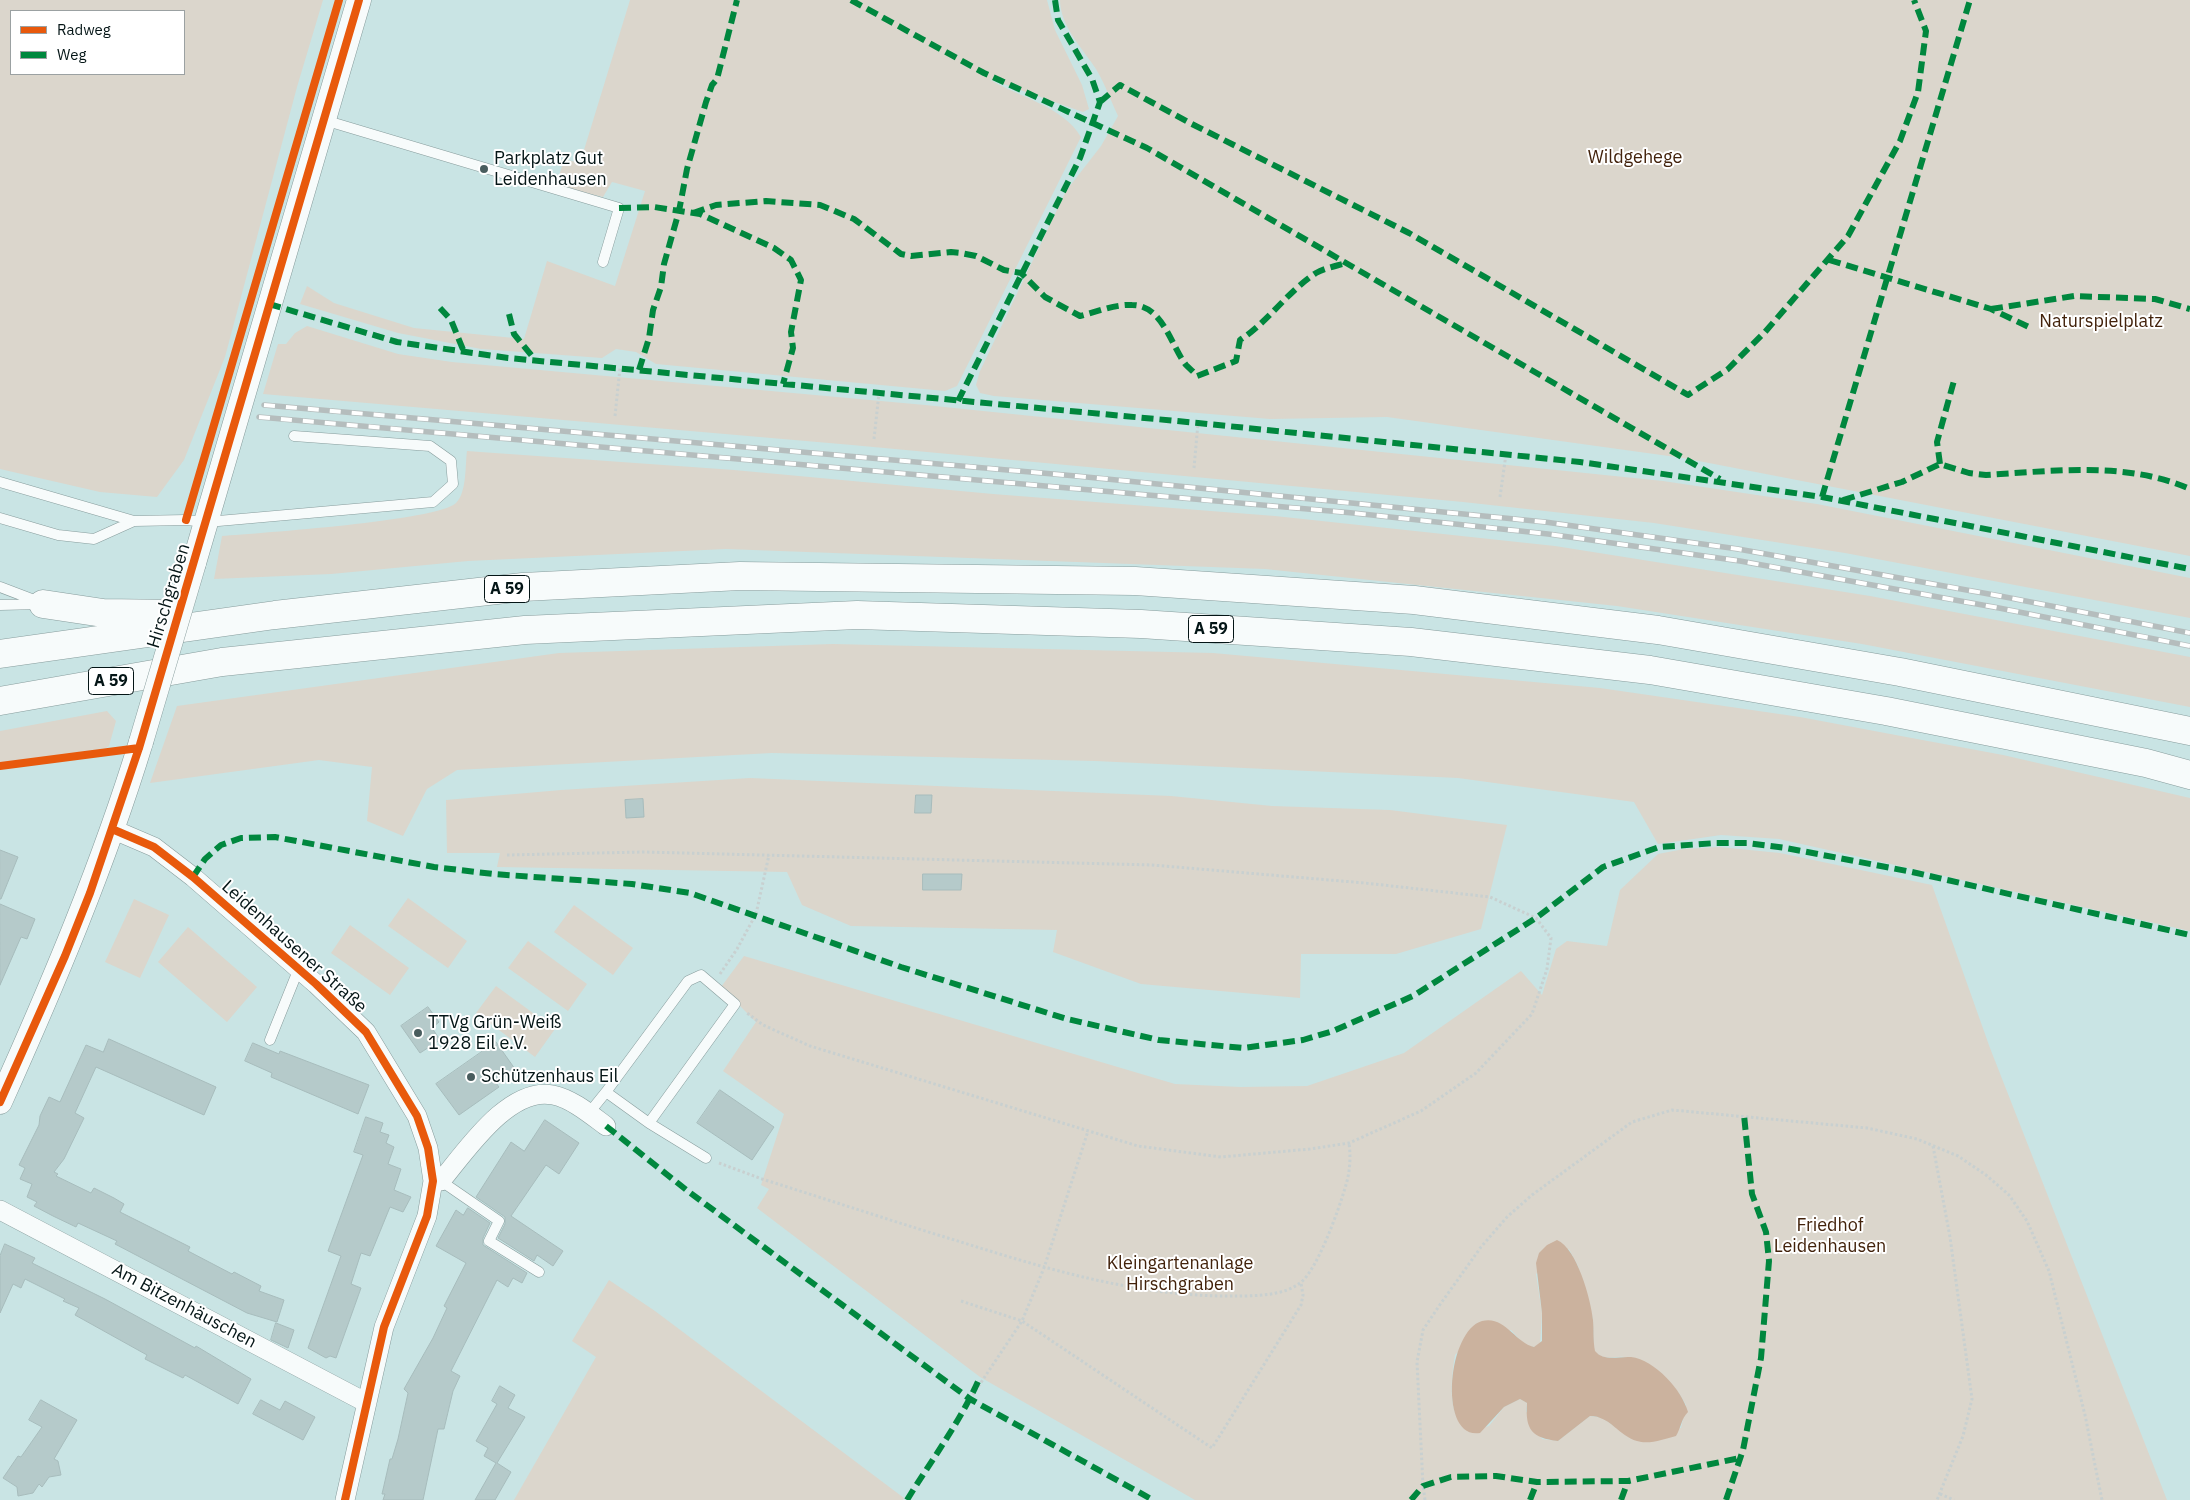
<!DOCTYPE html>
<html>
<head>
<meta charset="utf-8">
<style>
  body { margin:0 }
  #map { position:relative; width:2190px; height:1500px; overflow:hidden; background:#c9e4e4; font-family:"IBM Plex Sans",sans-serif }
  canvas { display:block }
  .legend { position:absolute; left:10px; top:10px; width:175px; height:65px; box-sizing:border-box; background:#fff; border:1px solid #9ba1a2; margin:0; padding:6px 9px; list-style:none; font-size:15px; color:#041516 }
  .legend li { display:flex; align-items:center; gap:10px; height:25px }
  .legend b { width:25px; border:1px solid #9ba1a2 }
</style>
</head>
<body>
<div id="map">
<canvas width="2190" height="1500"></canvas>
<ul class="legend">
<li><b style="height:6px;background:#e8590c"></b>Radweg</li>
<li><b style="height:6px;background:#00873e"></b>Weg</li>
</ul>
</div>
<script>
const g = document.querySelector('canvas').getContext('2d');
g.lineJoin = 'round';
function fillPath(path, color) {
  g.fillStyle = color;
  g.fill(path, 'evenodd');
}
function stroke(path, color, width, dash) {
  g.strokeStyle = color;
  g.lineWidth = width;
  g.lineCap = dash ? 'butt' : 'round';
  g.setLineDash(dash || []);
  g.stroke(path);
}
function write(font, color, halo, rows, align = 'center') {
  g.font = font + ' "IBM Plex Sans",sans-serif';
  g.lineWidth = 4;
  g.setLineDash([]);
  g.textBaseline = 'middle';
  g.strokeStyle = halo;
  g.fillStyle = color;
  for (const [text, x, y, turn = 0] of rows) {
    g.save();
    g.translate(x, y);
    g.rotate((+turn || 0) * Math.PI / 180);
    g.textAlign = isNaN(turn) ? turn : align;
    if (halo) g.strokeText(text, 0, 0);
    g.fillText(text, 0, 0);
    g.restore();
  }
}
fillPath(new Path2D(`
  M0 0H323L297 87 225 357 184 460 157 497 100 492 0 469ZM184 11V74H11V11Z
  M630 0H1047L1055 30 1082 85 1089 109 1083 112 989 79C1018 97 1063 106 1081 137L957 386 945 391 656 364 636 352 616 349 602 358 481 349 398 333 300 304 307 286 334 303 414 328 524 339 547 261 615 286 645 191 612 182 603 197 577 191 557 183 564 159 580 163Z
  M1060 0H2190V556L1683 458 1387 417 1270 419 994 396 980 393 976 385 980 371 1066 191 1101 146 1118 116C1111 101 1105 84 1096 69 1083 49 1060 26 1060 0Z
  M307 326 398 354 452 362 925 405 1663 481 1817 504 2190 578V618L1845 553 1654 523 1463 502 852 445 263 394 278 344H286L295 333Z
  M467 451 734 470 993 494 1275 516 1555 546 1870 596 2190 657V707L1862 644 1617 606 1265 569 726 549 468 561 331 574 214 579 222 536C259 533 437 521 456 503 467 492 465 466 467 451Z
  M833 644 1213 653 1600 688 1800 717 1901 736 2003 755 2190 798V931L1779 839 1721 835 1658 844 1634 802 1458 778 1095 761 772 753 457 770 427 789 403 836 367 821 372 767 319 760 150 783 177 706 559 653Z
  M107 711 116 721 109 746 106 748 0 765V731Z
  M750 778 1171 796 1272 806 1390 810 1507 825 1481 929 1396 954H1301L1300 998 1141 984 1053 952 1057 930 851 926 802 905 787 872 497 867 500 853H447L446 800 561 790Z
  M1719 847 1780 853 1932 885 1990 1048 2167 1500H1195L980 1377 757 1208 769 1189 761 1185 784 1114 723 1071 756 1022 721 987 744 956 1175 1084 1241 1087 1307 1086 1404 1053 1521 971 1542 995 1556 949 1567 941 1607 946 1620 890 1658 854 1684 849ZM1569 1249 1578 1266 1593 1319 1594 1351C1603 1361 1614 1356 1624 1357 1629 1358 1635 1362 1639 1364 1661 1375 1674 1382 1686 1405L1681 1428 1615 1427 1603 1418 1590 1416 1558 1441 1542 1439 1526 1411 1527 1403 1520 1399 1504 1407 1489 1426 1471 1432C1446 1419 1451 1380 1455 1355L1458 1352 1511 1330 1525 1345 1534 1347 1540 1344 1542 1313 1536 1274Z
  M408 898 467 941 448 968 388 926Z
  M134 899 169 915 140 978 105 962Z
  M574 905 633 948 613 975 554 932Z
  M350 925 409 968 390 995 331 953Z
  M188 927 257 987 227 1022 158 962Z
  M528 941 587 984 568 1011 508 968Z
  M496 986 555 1029 535 1057 476 1013Z
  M609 1280 655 1311 904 1498 903 1500H514L596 1357 572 1341Z`), '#dbd6cc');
fillPath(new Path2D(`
  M1557 1240C1577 1248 1591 1300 1593 1320 1594 1330 1593 1341 1595 1351 1604 1362 1619 1356 1631 1357 1655 1360 1682 1390 1688 1412 1681 1419 1681 1428 1676 1436 1664 1439 1649 1445 1637 1441 1619 1436 1610 1416 1590 1416L1558 1441C1532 1438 1525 1430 1527 1403L1520 1399 1504 1407 1480 1433C1438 1440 1447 1331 1482 1321 1504 1315 1515 1342 1534 1347L1542 1341V1313L1536 1263 1539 1253 1547 1245Z`), '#cbb29e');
const building = new Path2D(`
  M916 795H932L931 813H915Z
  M643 799 644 817 626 818 625 800Z
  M0 850 18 857 1 899H0Z
  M923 874H962L961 890H923Z
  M0 904 35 919 27 939 21 937 0 985Z
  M428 1007 439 1022 432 1028 440 1040 420 1053 401 1026Z
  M109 1039 216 1087 204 1115 96 1067 75 1113 84 1118 64 1159 54 1172 58 1174 56 1176 91 1193 94 1188 114 1198 124 1204 120 1212 190 1247 188 1251 232 1274 234 1272 261 1286 259 1291 284 1300 277 1322 247 1313 115 1244 117 1241 78 1223 76 1227 53 1216 34 1206 37 1202 27 1197 32 1184 20 1179 25 1168 19 1165 39 1125 40 1116 49 1097 60 1102 86 1045 103 1052Z
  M496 1042 515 1069 496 1083 499 1087 459 1115 436 1084Z
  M253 1043 279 1054 280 1051 369 1085 358 1114 271 1077 272 1073 245 1061Z
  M720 1090 774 1127 752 1160 697 1123Z
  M366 1117 383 1123 380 1132 389 1135 386 1143 394 1147 388 1164 401 1169 394 1190 411 1197 403 1212 390 1207 370 1256 361 1253 351 1284 361 1288 336 1358 330 1356 326 1358 308 1348 341 1256 328 1251 363 1155 354 1152Z
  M545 1120 579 1143 559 1174 546 1165 511 1216 563 1251 553 1266 537 1255 534 1261 498 1238 505 1224V1217L476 1197 511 1142 524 1151Z
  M468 1208 490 1223 483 1238V1245L527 1273 522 1283 513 1278 508 1287 497 1280 451 1371 460 1376 453 1391 444 1429H438L423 1500H383L385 1494H382L390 1459H392L398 1439 408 1393 404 1389 433 1338 447 1308 444 1306 466 1263 436 1246 456 1210 463 1215Z
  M5 1244 35 1258 32 1263 105 1299 195 1348 196 1346 251 1379 238 1404 185 1375 183 1378 145 1359 147 1355 75 1315 79 1308 63 1301 65 1299 25 1279 21 1288 13 1284 0 1313V1256Z
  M276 1323 294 1330 288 1348 271 1340Z
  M500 1386 515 1395 508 1408 525 1417 497 1463 511 1472 495 1500H475L496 1463 484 1456 488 1448 476 1441 497 1404 492 1401Z
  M41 1400 77 1420 54 1459 58 1461 61 1475 49 1477 42 1487 39 1484 33 1493 18 1496 17 1487 3 1478 18 1456 21 1457 42 1427 29 1420Z
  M261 1400 280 1410 285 1401 315 1417 303 1440 253 1414Z`);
fillPath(building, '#b5caca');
stroke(building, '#a7bcbc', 1);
const service = new Path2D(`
  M324 120 619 208 603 262
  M0 482 134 521
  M0 518 58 535 94 539 134 521 186 520 207 522 433 502 453 484 451 461 430 446 294 436
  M0 587 42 603
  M0 605 40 604
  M270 1040 299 968
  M606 1092 688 981 701 975 735 1004 649 1123
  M589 1113 606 1092 649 1123 706 1158
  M441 1181 499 1221 489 1241 539 1272`);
const minor = new Path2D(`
  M112 829 154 847 193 877 316 984 366 1032 417 1116 428 1148 433 1181 427 1216 384 1327 345 1500
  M433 1181H441C466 1151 509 1086 553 1095 572 1099 590 1114 606 1126
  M0 1210 367 1403`);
const tertiary = new Path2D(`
  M194 563 359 0
  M0 1102C53 984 103 866 141 742`);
const motorway = new Path2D(`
  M43 604 103 613 176 614
  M0 654 275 615 523 587 740 576 1135 581 1414 600 1658 630 1900 672 2190 731
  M0 701 222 662 525 630 857 615 1141 624 1411 642 1650 670 1886 711 2146 763 2190 775`);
stroke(service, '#879c9c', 11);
stroke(minor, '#879c9c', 20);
stroke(tertiary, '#879c9c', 25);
stroke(motorway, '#879c9c', 29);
stroke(new Path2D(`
  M615 416 620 368
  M874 439 879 393
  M1194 468 1198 423
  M1500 497 1506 454
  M507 855 644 852 1152 865 1365 883 1490 897 1536 918 1551 938 1547 969 1532 1014 1476 1073 1421 1111 1349 1143 1310 1149 1221 1157 1138 1146 810 1046 763 1025 747 1013
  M720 974 737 949 756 914 769 855
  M1933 1146 1950 1237 1972 1399 1963 1436 1937 1500
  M719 1163 762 1179C829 1200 895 1222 961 1242 1050 1270 1140 1297 1234 1296 1255 1296 1283 1296 1300 1283 1317 1271 1339 1209 1345 1188 1350 1173 1351 1158 1349 1143
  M961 1301 1022 1321 1212 1448 1301 1305 1303 1295 1301 1283
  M970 1399 1022 1321 1044 1268 1088 1131
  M1940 1494 1954 1500
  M1425 1500 1423 1486 1417 1362 1423 1330 1439 1306 1481 1247 1507 1217 1532 1195 1632 1122 1672 1110 1867 1128 1917 1139 1958 1156 1986 1175 2009 1195 2027 1221 2049 1271 2085 1415 2102 1500`), '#c8d0d0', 3, [2.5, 2.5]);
stroke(service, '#f7fbfb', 10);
stroke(minor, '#f7fbfb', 19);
stroke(tertiary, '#f7fbfb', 24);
stroke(motorway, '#f7fbfb', 28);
const rail = new Path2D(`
  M264 405 1076 476 1545 522 1738 549 2000 596 2190 633
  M259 417 1353 513 1548 534 1740 561 1999 608 2190 646`);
stroke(rail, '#b5bdbd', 5.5);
stroke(rail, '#fff', 4, [11]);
const tertiaryBridge = new Path2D(`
  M141 742 194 563`);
stroke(tertiaryBridge, '#879c9c', 25, []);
stroke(tertiaryBridge, '#f7fbfb', 24);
stroke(new Path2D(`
  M851 0 984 73 1147 148 1720 479
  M1100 102 1120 85 1188 122 1409 233 1688 395 1728 369 1765 332 1848 236 1900 141 1918 92 1926 31 1914 0
  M619 208 654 207 700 214 774 248 791 260 801 280 791 332 793 348 783 384
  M693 213 716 205 766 201 820 205 854 219 901 254 911 256 951 252 961 253 976 256 1004 270 1021 273 1045 297 1080 316C1096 312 1116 304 1132 305 1163 305 1171 346 1186 365 1190 369 1194 372 1197 376L1236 361 1240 340C1268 322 1288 291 1316 273 1325 268 1336 266 1346 263
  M1829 260 1991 309 2031 328
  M269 304 397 342 508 358 1198 423 1580 462 1822 497 2190 569
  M440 308 451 320 464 352
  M1991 309 2074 296 2155 299 2190 309
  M509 314 514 334 536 361
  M639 370 649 338 653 310 661 287 664 264 679 211 687 169 706 102 712 85 717 79 737 0
  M958 401 1080 158 1100 102 1092 79 1058 20 1055 0
  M1940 464 1937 442 1955 377
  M1822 497 1970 0
  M1843 500 1902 482 1940 464 1969 473 1986 475C2054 471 2126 461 2190 489
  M193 877 205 859 221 845 241 838 275 837 434 867 493 874 632 884 690 893 901 967 1067 1019 1159 1040 1243 1048 1303 1040 1333 1031 1413 996 1536 918 1603 867 1659 847 1716 843H1747L1786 848 1912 872 2190 935
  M606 1126 689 1192 970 1399 1153 1500
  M907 1500C932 1459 961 1421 980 1377
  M1411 1500 1423 1486 1451 1477 1496 1476 1537 1482 1628 1481 1740 1458
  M1530 1500 1537 1482
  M1621 1500 1628 1481
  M1726 1500 1743 1450 1761 1358 1769 1261 1766 1232 1752 1194 1744 1115`), '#00873e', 6, [12, 6]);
stroke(new Path2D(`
  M186 520 339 0
  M0 766 139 748
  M112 829 154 847 193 877 316 984 366 1032 417 1116 428 1148 433 1181 427 1216 384 1327 345 1500
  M0 1102 65 956 90 893 139 748 359 0`), '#e8590c', 8);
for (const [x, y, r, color] of [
  [484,169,5,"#495d5e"],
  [418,1033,5,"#495d5e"],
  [471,1077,5,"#495d5e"]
]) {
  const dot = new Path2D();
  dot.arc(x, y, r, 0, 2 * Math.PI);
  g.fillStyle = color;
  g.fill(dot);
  stroke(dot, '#fff', 2);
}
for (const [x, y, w] of [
  [507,589,45],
  [1211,629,45],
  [111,681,45]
]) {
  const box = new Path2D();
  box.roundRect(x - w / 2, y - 13.5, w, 27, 4);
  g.fillStyle = '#fff';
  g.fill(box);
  stroke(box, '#041516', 1);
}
write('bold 16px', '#041516', null, [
  ["A 59",507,589],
  ["A 59",1211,629],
  ["A 59",111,681]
]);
write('18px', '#42220b', '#fff', [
  ["Wildgehege",1635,158],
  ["Naturspielplatz",2101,322],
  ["Friedhof",1830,1226],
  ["Leidenhausen",1830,1247],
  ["Kleingartenanlage",1180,1264],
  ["Hirschgraben",1180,1285]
]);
write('18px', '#041516', '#fff', [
  ["Parkplatz Gut",494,159],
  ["Leidenhausen",494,180],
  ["TTVg Grün-Weiß",428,1023],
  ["1928 Eil e.V.",428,1044],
  ["Schützenhaus Eil",481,1077]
], 'left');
write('18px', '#041516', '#fff', [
  ["Hirschgraben",169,596,-73],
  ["Leidenhausener Straße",294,947,42],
  ["Am Bitzenhäuschen",184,1306,28]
]);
</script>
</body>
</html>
